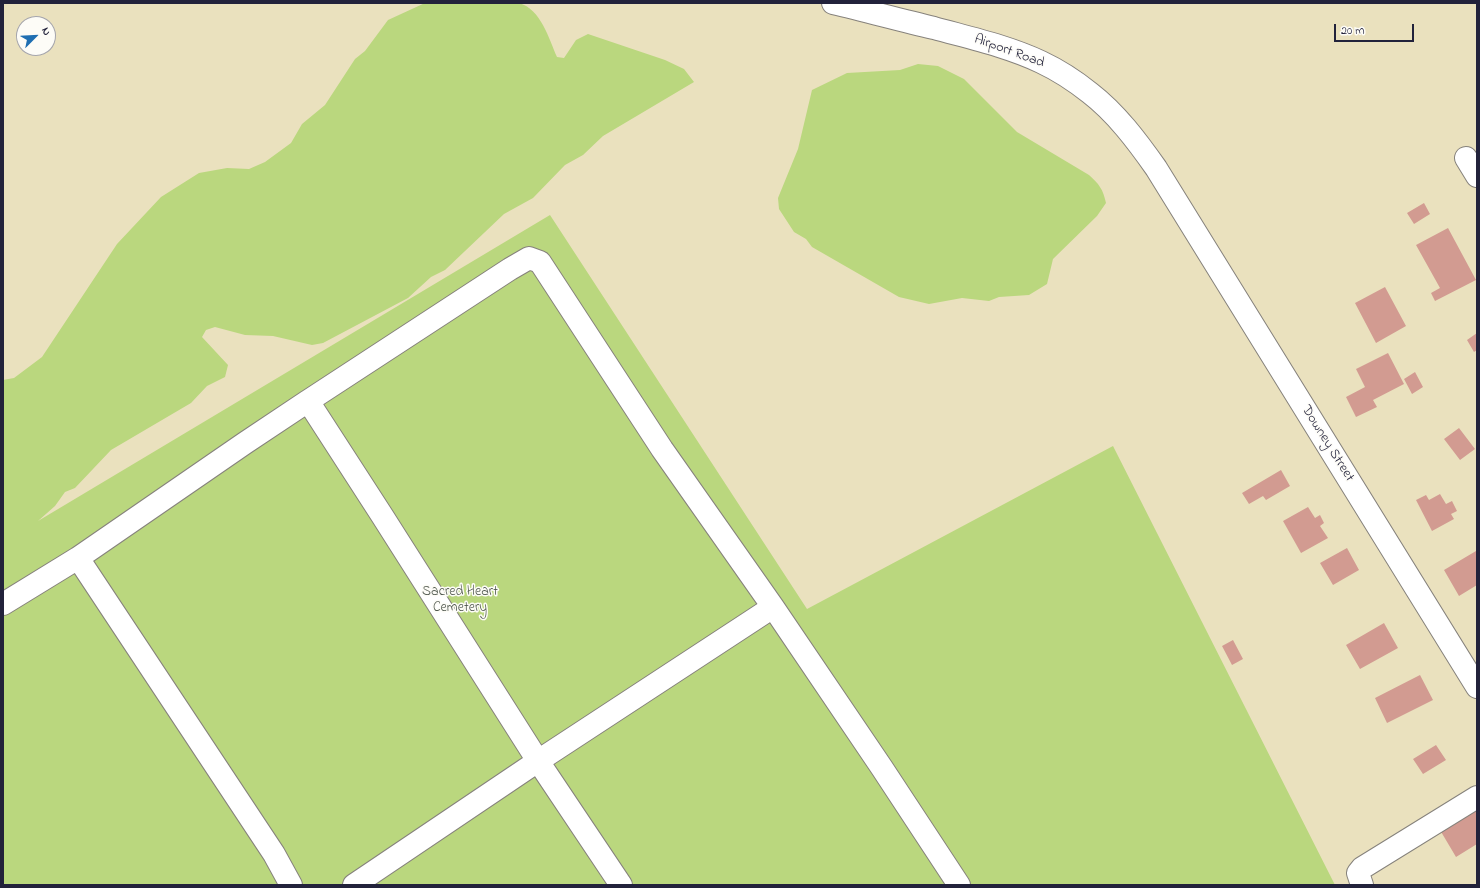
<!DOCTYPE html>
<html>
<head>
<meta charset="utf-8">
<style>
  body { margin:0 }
  #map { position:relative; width:1480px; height:888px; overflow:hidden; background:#eae1be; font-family:"Indie Flower",sans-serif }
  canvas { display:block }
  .frame { position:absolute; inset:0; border:4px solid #22223b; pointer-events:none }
  .north { position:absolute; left:16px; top:16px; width:40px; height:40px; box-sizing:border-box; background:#fdfcf7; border:1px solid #a5a5ac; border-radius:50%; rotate:66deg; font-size:11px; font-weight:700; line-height:16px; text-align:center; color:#22223b }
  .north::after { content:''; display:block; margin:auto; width:14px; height:18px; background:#1f6fb2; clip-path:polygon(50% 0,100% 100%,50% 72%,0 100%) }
  .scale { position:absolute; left:1334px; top:24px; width:80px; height:18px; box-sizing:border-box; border:2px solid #22223b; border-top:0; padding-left:5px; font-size:12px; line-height:14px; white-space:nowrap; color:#22223b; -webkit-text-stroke:3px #fdfcf7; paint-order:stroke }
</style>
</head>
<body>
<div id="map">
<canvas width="1480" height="888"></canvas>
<div class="frame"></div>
<div class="north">N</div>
<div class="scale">20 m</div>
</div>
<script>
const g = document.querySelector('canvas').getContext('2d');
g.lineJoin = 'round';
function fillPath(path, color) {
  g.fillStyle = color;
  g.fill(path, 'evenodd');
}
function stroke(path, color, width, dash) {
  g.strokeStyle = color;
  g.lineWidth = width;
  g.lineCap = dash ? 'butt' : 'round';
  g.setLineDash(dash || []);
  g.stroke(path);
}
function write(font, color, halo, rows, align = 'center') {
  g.font = font + ' "Indie Flower",sans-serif';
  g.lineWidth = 3;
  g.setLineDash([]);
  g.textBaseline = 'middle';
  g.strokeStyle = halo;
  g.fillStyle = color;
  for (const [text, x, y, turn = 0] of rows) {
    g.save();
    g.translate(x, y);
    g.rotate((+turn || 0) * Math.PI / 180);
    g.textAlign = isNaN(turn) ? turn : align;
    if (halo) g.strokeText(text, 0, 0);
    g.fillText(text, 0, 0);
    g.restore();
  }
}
fillPath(new Path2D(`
  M425 3H519C541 9 549 39 557 57L564 58 576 40 588 34 665 60 684 69 694 82 603 136 583 155 565 165 533 198 504 214 445 270 431 277 408 298 323 343 312 345 273 336 245 335 215 327 206 330 202 337 228 365 225 377 207 386 191 403 111 450 75 488 65 492 55 506 38 521 550 215 807 609 1113 446 1335 885H3V380L14 378 42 357 117 244 161 197 199 173 227 168 249 169 265 162 291 143 302 124 325 105 355 59 365 51 388 20Z
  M918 64 938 66 964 79 1017 132 1089 175C1099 184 1103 189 1106 203L1097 216 1053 259 1047 284 1029 295 999 297 989 301 962 298 929 304 899 297 812 247 806 239 794 232 779 209 778 198 798 149 812 90 847 73 900 70Z`), '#bad77e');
fillPath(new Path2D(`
  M1424 203 1430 214 1414 224 1407 213Z
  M1448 228 1476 280 1435 301 1431 293 1440 288 1416 245Z
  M1385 287 1406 326 1376 343 1355 303Z
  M1477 333V350L1474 352 1467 340Z
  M1388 353 1404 384 1373 400 1377 407 1356 417 1346 397 1365 387 1356 369Z
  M1415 372 1423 387 1412 394 1404 379Z
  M1459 428 1475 449 1460 460 1444 439Z
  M1281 470 1290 486 1266 500 1263 496 1249 504 1242 493Z
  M1440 494 1446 504 1452 501 1457 511 1451 514 1454 519 1432 531 1416 500 1426 495 1429 500Z
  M1308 507 1315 518 1320 515 1324 523 1320 526 1328 538 1301 553 1283 521Z
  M1347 548 1359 570 1333 585 1320 563Z
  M1476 551 1477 585 1459 596 1444 570Z
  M1384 623 1398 648 1360 669 1346 645Z
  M1233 640 1243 659 1232 665 1222 646Z
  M1420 675 1433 700 1387 723 1375 698Z
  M1436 745 1446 760 1423 774 1413 759Z
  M1476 808 1477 810V844L1456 857 1440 830Z`), '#d29b91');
const minor = new Path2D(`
  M833 3C867 11 900 20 934 28 970 38 1007 46 1041 62 1058 70 1075 81 1090 93 1116 113 1137 141 1156 168L1477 687
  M1466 158 1477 176
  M78 558 245 443 308 401
  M3 604 78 558 274 854 291 885
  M773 607 538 761 383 517 308 401 510 269 529 258 540 262 662 449 773 607 882 768 959 885
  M354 885 538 761 621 885
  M1362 885 1358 873 1362 868 1477 797`);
stroke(minor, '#86827c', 24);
stroke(minor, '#fff', 22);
write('14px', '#22223b', '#fdfcf7', [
  ["Airport Road",1009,52,20],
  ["Downey Street",1327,444,58]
]);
write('14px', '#50584f', '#fdfcf7', [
  ["Sacred Heart",460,593],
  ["Cemetery",460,609]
]);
</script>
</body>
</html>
